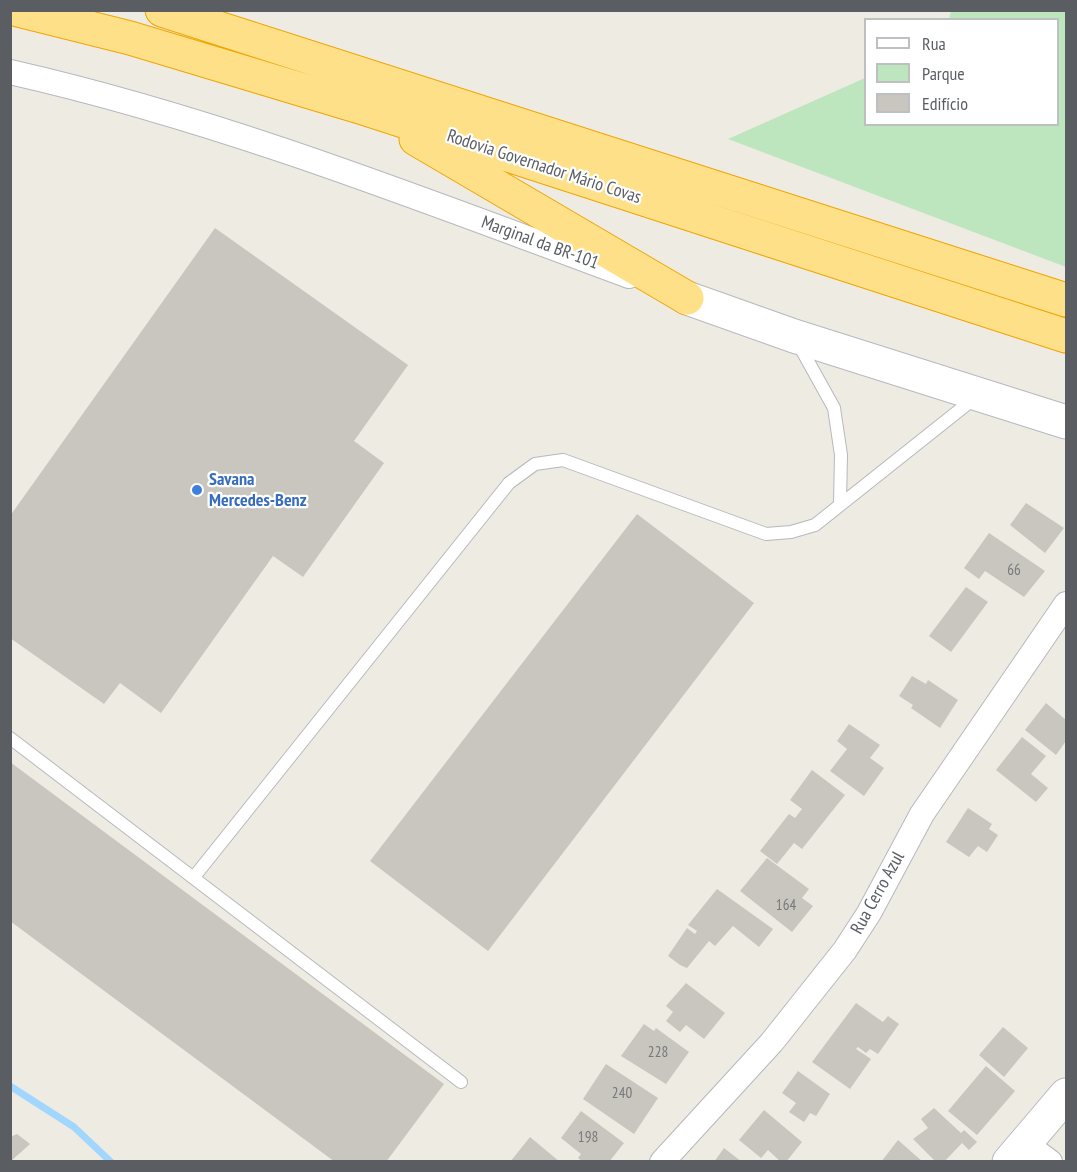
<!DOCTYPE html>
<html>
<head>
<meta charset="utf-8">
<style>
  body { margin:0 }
  #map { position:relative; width:1077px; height:1172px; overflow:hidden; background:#eeebe2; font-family:"PT Sans Narrow",sans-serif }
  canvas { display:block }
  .frame { position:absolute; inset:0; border:12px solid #5a5e63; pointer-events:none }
  .legend { position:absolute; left:864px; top:18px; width:195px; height:108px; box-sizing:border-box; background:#fff; border:2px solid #bdbfc1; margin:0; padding:8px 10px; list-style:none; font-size:18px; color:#5a5e63 }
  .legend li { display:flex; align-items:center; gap:12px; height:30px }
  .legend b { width:30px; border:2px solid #bdbfc1 }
</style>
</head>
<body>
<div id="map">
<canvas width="1077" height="1172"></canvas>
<div class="frame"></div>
<ul class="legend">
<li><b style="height:8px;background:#fff"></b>Rua</li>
<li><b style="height:16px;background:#bee6be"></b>Parque</li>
<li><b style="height:16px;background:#c8c6bf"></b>Edifício</li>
</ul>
</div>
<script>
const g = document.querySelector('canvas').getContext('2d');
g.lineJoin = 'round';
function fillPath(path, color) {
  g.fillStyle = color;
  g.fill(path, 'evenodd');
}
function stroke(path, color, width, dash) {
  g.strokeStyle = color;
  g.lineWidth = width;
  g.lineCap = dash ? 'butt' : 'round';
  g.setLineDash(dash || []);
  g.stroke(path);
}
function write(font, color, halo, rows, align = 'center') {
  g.font = font + ' "PT Sans Narrow",sans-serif';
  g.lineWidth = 4.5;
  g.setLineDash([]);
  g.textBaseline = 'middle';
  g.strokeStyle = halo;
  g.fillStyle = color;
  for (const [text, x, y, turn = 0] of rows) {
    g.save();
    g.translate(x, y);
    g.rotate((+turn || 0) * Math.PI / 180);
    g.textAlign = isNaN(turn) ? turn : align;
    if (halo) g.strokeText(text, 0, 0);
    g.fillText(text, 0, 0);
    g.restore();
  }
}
fillPath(new Path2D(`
  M951 11H1066V267L728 139 865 78 866 124H1058V20L949 19Z`), '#bee6be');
stroke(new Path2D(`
  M10 1086 74 1127 111 1162`), '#a1d6ff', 7);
fillPath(new Path2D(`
  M215 228 408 365 354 441 384 463 303 577 273 556 161 713 120 683 104 704 10 638V516Z
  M1026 503 1064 528 1045 553 1010 525Z
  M637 514 754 603 488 951 370 861Z
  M989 533 1045 571 1024 597 985 571 979 579 964 568Z
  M966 587 988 602 951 652 929 636Z
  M912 676 926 684 928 680 958 700 940 728 911 708 913 705 899 696Z
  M1046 703 1066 720V741L1056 755 1025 730Z
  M849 724 880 745 870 758 884 768 864 796 830 771 847 749 837 741Z
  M1022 737 1046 756 1031 774 1048 788 1036 802 996 770Z
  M10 762 444 1084 386 1162H335L10 921Z
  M812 770 845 795 802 849 794 843 777 864 760 851 789 814 795 818 802 809 790 800Z
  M968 808 992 824 989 829 998 835 987 852 978 846 969 857 946 842Z
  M767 858 809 889 802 898 813 906 792 932 740 891Z
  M717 889 773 929 759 947 733 926 715 946 709 941 687 968 680 965 668 956 687 928 695 934 697 931 688 925Z
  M686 983 725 1013 704 1039 686 1025 680 1032 666 1021 673 1012 666 1006Z
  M856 1003 883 1022 888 1016 899 1024 878 1054 870 1049 866 1053 858 1047 856 1049 871 1059 850 1089 812 1062Z
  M644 1024 654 1031 656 1028 689 1052 666 1084 621 1056Z
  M1003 1027 1028 1048 1004 1077 979 1055Z
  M606 1064 658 1098 634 1134 583 1099Z
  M986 1066 1015 1091 977 1135 948 1111Z
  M798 1071 830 1094 816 1116 810 1113 804 1122 789 1112 796 1103 782 1093Z
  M934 1108 961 1133 964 1130 977 1142 969 1150 962 1143 944 1162H936L913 1139 928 1128 921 1119Z
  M764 1110 802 1142 786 1162H781L768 1150 761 1158 739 1140Z
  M581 1111 624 1143 609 1162H583L578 1158 581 1154 561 1138Z
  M17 1134 30 1144 10 1162V1137Z
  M530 1137 560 1162H510Z
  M898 1140 923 1162H881Z
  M724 1148 742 1162H714Z`), '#c8c6bf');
const lane = new Path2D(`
  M799 345 834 408 841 455 840 502
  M10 738 461 1082
  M194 877 509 483 535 464 563 460 766 534 791 532 815 525 976 397`);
const street = new Path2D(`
  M10 72C222 120 426 201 629 276
  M1026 1144 1050 1162
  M662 1162 772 1042 845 950 869 913 922 814 1066 604`);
const secondary = new Path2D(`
  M687 298 794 336 1066 422
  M1009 1162 1066 1095`);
const highway = new Path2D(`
  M18 10 130 38 363 108 1066 336
  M162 10 1066 300
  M416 139 687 298`);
stroke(lane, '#b5b8bd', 14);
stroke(street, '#b5b8bd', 26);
stroke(secondary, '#b6b9bf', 35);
stroke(highway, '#f0a500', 35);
stroke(lane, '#fff', 12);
stroke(street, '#fff', 24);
stroke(secondary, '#fff', 33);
stroke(highway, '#fee089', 33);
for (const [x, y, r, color] of [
  [197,490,6,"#3f7fe0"]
]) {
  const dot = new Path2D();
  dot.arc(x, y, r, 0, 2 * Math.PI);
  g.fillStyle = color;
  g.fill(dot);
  stroke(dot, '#fff', 2);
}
write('15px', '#76787a', null, [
  ["66",1014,571],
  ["164",786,906],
  ["228",658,1053],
  ["240",622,1094],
  ["198",588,1138]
]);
write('18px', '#5a5e63', '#fff', [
  ["Rodovia Governador Mário Covas",544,167,18],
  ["Marginal da BR-101",540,243,20],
  ["Rua Cerro Azul",878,893,-61]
]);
write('bold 18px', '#366cbe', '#fff', [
  ["Savana",209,480],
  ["Mercedes-Benz",209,501]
], 'left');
</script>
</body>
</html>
